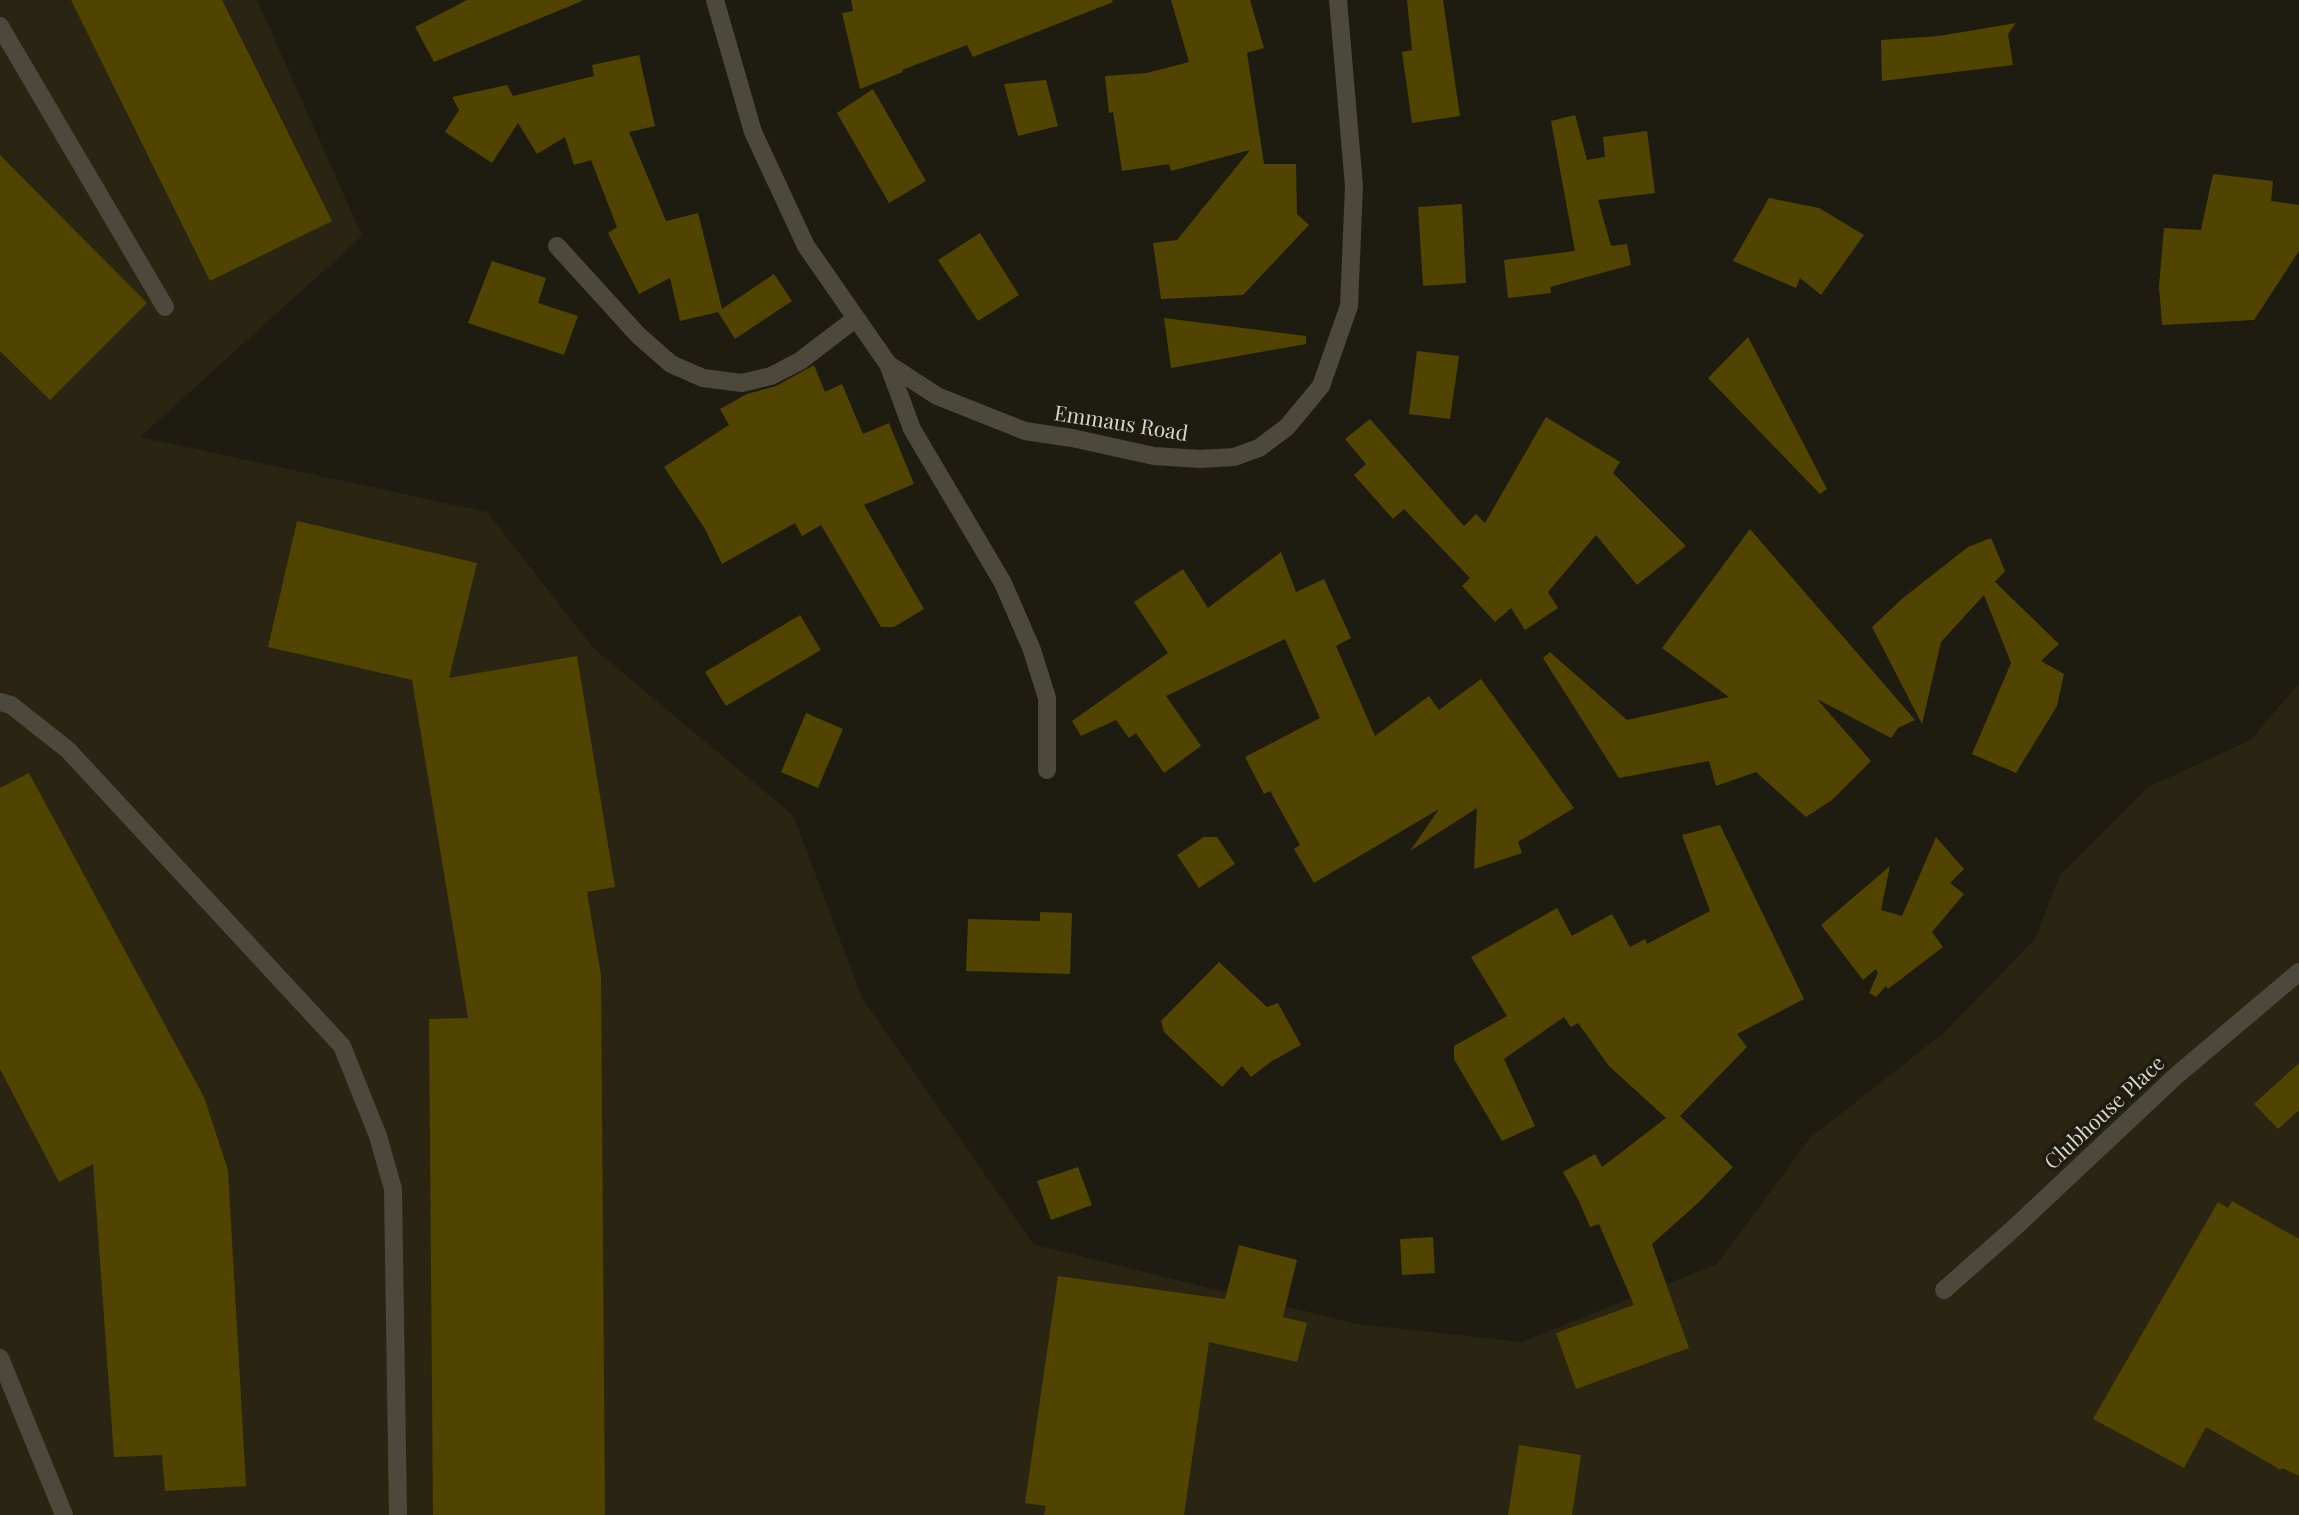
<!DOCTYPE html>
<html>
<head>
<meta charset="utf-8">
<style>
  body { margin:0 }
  canvas { display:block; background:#1e1b10 }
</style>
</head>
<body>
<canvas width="2299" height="1515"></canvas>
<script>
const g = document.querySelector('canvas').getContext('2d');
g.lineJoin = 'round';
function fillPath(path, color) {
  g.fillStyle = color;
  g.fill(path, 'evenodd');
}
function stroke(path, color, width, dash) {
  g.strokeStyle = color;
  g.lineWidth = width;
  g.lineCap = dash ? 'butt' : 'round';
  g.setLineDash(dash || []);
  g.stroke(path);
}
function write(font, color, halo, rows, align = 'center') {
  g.font = font + ' "Playfair Display",serif';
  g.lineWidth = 7;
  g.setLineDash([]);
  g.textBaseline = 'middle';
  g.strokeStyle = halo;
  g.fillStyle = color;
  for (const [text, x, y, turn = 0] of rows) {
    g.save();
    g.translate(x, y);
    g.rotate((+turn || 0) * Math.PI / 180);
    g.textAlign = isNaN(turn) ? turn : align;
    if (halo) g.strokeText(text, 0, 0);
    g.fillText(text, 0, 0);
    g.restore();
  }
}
fillPath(new Path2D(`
  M0 0H257L362 236 140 437 487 512 593 648 793 815 862 998 1034 1245 1357 1324 1521 1342 1717 1264 1810 1138 1944 1033 2035 939 2060 875 2148 787 2251 740 2299 683V1515H0Z`), '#292512');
fillPath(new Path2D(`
  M71 0H222L332 221 210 281Z
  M467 0H582V1L434 62 415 27Z
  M851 0H1112L1113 2 973 57 967 45 902 70 903 72 860 89 842 13 853 11Z
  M1171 0H1250L1264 48 1247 53 1264 164H1296L1297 214 1309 225 1243 295 1161 299 1153 243 1177 240 1250 150 1171 171 1169 164 1122 171 1113 112 1109 113 1105 76 1147 73 1189 62Z
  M1407 0H1443L1460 116 1412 123 1402 52 1412 50Z
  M2016 23 2008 34 2013 65 1882 81 1881 40 1939 36Z
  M639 55 655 126 629 132 666 221 698 213 722 309 774 274 792 301 735 339 718 312 680 321 670 278 639 294 608 233 617 227 591 160 574 165 565 137 537 154 518 123 492 163 445 132 459 110 452 97 507 85 513 96 594 76 592 65Z
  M1046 80 1058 126 1018 136 1004 84Z
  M873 89 926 181 889 203 837 113Z
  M1575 115 1587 160 1605 157 1603 137 1647 131 1655 193 1598 200 1611 246 1627 244 1631 265 1550 287 1551 293 1508 298 1504 260 1575 251 1551 121Z
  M0 155 147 303 50 400 0 351Z
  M2213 174 2273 181 2271 201 2299 205V251L2254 320 2162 325 2159 286 2164 228 2201 230Z
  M1769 198 1819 208 1864 235 1821 295 1800 278 1796 288 1733 261Z
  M1462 204 1466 283 1423 286 1418 207Z
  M980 233 1019 295 978 321 938 260Z
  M492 261 546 278 538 303 578 316 564 355 468 323Z
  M1164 318 1306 336V344L1171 368Z
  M1748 337 1827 489 1820 494 1708 378Z
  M1417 351 1459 356 1450 419 1409 414Z
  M814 365 825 392 842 384 863 434 889 423 914 484 864 505 924 609 894 627H881L821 525 802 536 795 523 722 564 705 529 664 467 729 425 720 409 747 394 776 386Z
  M1546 417 1620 462 1613 473 1686 546 1637 585 1596 535 1548 592 1558 608 1525 630 1511 608 1495 622 1462 586 1470 578 1404 509 1393 519 1354 475 1366 464 1345 439 1370 419 1464 526 1476 514 1485 523Z
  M297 521 477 563 449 678 577 656 615 887 587 892 601 975 605 1515H433L429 1019 468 1018 412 680 268 647Z
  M1750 529 1915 720 1898 728 1891 738 1817 699 1871 761 1832 800 1806 817 1756 772 1716 786 1709 761 1619 778 1543 658 1550 652 1627 720 1729 697 1662 648Z
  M1991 538 2005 571 1995 582 2059 644 2041 661 2064 674 2057 706 2016 773 1972 754 2011 663 1984 595 1941 642 1922 724 1872 627 1903 598 1968 547Z
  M1281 552 1296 592 1324 579 1351 638 1336 646 1375 736 1429 696 1439 710 1481 679 1574 808 1518 842 1522 853 1474 869 1477 808 1410 851 1439 809 1314 883 1294 849 1300 845 1270 791 1264 794 1245 757 1320 718 1285 639 1166 696 1201 746 1164 773 1136 733 1129 738 1116 720 1081 736 1072 721 1168 653 1134 602 1183 569 1208 608Z
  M800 615 821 650 726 706 705 672Z
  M806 713 843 729 818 788 781 772Z
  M29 773 204 1097 228 1170 246 1486 165 1491 162 1455 114 1457 93 1164 59 1182 0 1069V788Z
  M1720 825 1804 999 1737 1034 1747 1047 1680 1116 1733 1167 1698 1203 1652 1244 1689 1348 1576 1389 1556 1333 1634 1305 1599 1224 1590 1227 1579 1201 1563 1172 1595 1154 1602 1167 1666 1118 1609 1066 1578 1023 1571 1027 1564 1017 1504 1059 1535 1126 1502 1141 1454 1059V1046L1507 1016 1471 957 1557 908 1572 936 1612 914 1630 947 1645 939 1647 944 1710 911 1682 835Z
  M1204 837H1217L1235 864 1199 888 1177 855Z
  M1936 837 1964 869 1950 883 1964 894 1932 932 1943 947 1888 989 1886 986 1876 997 1869 993 1878 973 1876 969 1863 980 1821 925 1890 866 1881 910 1902 916Z
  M1040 912 1072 913 1070 974 966 971 968 919 1040 921Z
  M1219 962 1267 1007 1278 1003 1301 1045 1272 1061 1251 1077 1242 1066 1222 1087 1164 1032 1161 1021Z
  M2299 1063V1110L2278 1129 2254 1104Z
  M1078 1167 1092 1205 1051 1220 1037 1181Z
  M2232 1201 2299 1239V1476L2282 1468 2281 1470 2206 1427 2184 1468 2093 1419 2218 1202 2228 1208Z
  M1433 1237 1435 1273 1402 1275 1400 1239Z
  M1239 1245 1297 1260 1283 1317 1307 1323 1297 1362 1209 1342 1184 1515H1044L1046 1506 1025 1503 1058 1276 1225 1299Z
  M1519 1445 1581 1455 1572 1515H1508Z`), '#504400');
stroke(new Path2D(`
  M0 26 165 307
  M557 246 638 335 671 364 703 378 742 383 771 376 800 361 855 319
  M0 702 11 705 68 750 342 1046 378 1136 393 1189 398 1515
  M1944 1290 2013 1229 2177 1075 2299 972
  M0 1358 64 1515`), '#4c493c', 18);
stroke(new Path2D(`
  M715 0 753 132 806 246 888 364 937 396 1025 431 1072 438 1154 456 1200 459 1234 457 1259 448 1287 427 1321 386 1349 306 1354 186 1338 0
  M888 364 912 429 1003 583 1032 650 1047 698V770`), '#4c493c', 18);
write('21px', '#d7d5cd', '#1e1b10', [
  ["Emmaus Road",1121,424,9],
  ["Clubhouse Place",2105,1113,-43]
]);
</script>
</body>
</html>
